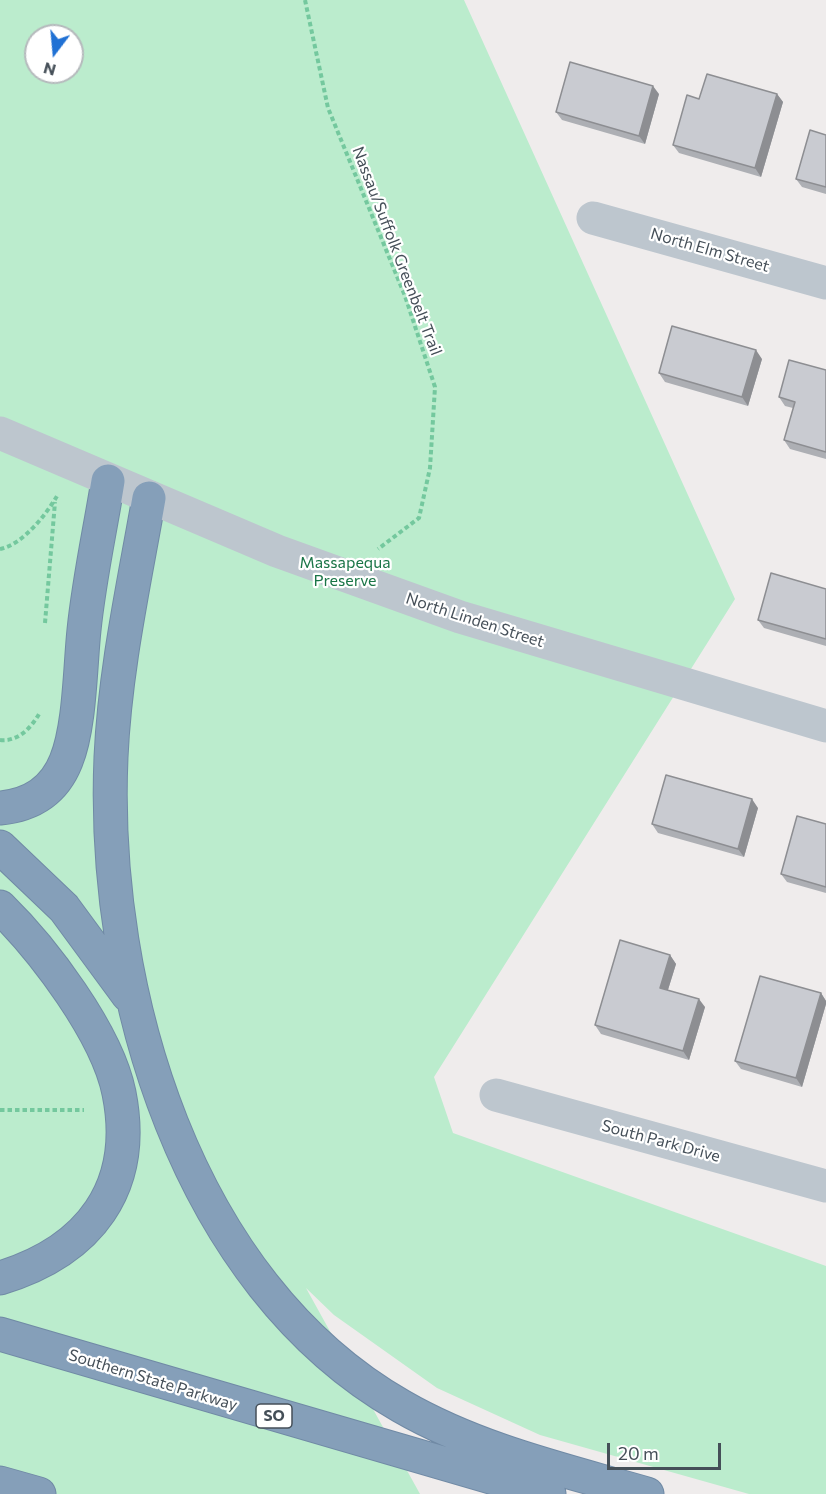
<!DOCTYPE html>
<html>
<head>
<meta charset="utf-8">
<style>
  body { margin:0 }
  #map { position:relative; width:826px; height:1494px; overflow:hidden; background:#efecec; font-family:Commissioner,sans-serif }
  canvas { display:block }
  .north { position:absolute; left:24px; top:24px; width:60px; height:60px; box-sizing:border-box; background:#fff; border:2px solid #b5b9bc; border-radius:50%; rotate:196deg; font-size:16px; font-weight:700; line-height:24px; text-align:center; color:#454f58 }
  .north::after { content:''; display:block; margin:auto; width:21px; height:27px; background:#2071d4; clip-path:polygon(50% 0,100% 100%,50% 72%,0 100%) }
  .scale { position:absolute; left:607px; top:1443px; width:114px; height:27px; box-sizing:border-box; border:3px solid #454f58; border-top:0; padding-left:8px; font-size:18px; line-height:21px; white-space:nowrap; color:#454f58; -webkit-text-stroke:4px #fff; paint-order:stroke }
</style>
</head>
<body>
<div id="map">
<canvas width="826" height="1494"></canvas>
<div class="north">N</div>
<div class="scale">20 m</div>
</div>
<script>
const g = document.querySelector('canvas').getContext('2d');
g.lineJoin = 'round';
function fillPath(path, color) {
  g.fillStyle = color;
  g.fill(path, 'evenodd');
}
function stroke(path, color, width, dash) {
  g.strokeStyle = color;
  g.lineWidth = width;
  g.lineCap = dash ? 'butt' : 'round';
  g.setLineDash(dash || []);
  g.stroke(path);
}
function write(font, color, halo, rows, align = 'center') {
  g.font = font + ' Commissioner,sans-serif';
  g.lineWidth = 4.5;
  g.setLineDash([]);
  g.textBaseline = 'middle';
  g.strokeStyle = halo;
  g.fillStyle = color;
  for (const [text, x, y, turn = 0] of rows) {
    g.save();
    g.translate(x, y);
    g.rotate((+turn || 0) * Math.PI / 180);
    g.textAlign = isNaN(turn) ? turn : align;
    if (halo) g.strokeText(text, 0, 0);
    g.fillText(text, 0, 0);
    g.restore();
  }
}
fillPath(new Path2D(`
  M0 0H464L735 599 434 1077 453 1133 826 1266V1494H749L540 1435 437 1388 334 1315 306 1288 420 1494H0ZM36 36H72V72H36Z`), '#bbeccd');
const highway = new Path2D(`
  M149 498C134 584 115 669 111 757 101 991 186 1283 401 1406 477 1450 564 1470 647 1494
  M0 808C31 805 54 791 66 761 80 727 80 668 84 630 89 580 100 531 108 481
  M0 847 64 908 128 995
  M0 907C43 949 107 1033 119 1093 138 1188 89 1251 0 1278
  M0 1334 549 1494
  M0 1483 39 1494`);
stroke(highway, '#708aa5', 35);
stroke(new Path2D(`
  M305 0 328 108 405 296 435 387 430 468 419 518 378 549
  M0 549C22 545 46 515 57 496
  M45 623 55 502
  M0 740C18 742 31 728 39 714
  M0 1110H84`), '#74c89e', 4, [4.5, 3]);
stroke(new Path2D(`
  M593 218 826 283
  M0 433 277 551 460 617 826 726
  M496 1095 826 1186`), '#bdc6ce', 33);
stroke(highway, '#859fb9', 33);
fillPath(new Path2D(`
  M659 94 645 144 562 120 556 112Z
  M777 94 783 102 761 177 679 153 673 145 699 99Z
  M826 135V194L802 187 796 179Z
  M762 359 748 406 665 382 659 373Z
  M826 370V459L790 449 784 440 793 408 785 406 779 397Z
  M826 589V646L764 628 758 620Z
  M758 808 744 857 658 833 652 824Z
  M826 824V893L787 882 781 874Z
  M670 955 676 964 668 990 705 1007 689 1060 601 1034 595 1025Z
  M821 993 826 1001V1004L802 1087 741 1069 735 1061Z`), '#adafb4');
fillPath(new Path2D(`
  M653 86 659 94 645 144 639 136Z
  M777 94 783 102 761 177 755 168Z
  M756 350 762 359 748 406 742 397Z
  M752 799 758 808 744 857 738 849Z
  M670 955 676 964 666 996 660 988Z
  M821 993 826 1001V1004L802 1087 796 1078Z
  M699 999 705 1007 689 1060 683 1051Z`), '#8d8e92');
const building = new Path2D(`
  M570 62 653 86 639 136 556 112Z
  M707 74 777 94 755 168 673 145 687 95 699 99Z
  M810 130 826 135V187L796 179Z
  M672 326 756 350 742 397 659 373Z
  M789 360 826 370V452L784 440 795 402 779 397Z
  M771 573 826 589V639L758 620Z
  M666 775 752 799 738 849 652 824Z
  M797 816 826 824V887L781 874Z
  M620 940 670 955 660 988 699 999 683 1051 595 1025Z
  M760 976 821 993 796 1078 735 1061Z`);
fillPath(building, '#c9cbd1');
stroke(building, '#8d8e92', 1.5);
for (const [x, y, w] of [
  [274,1416,36]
]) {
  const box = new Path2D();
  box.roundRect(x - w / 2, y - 12, w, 24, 4.5);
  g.fillStyle = '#fff';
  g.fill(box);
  stroke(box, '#454f58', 1.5);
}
write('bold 15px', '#454f58', null, [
  ["SO",274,1416]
]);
write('16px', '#454f58', '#fff', [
  ["North Elm Street",710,250,16],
  ["Nassau/Suffolk Greenbelt Trail",397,251,69],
  ["North Linden Street",475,620,18],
  ["South Park Drive",661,1141,15],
  ["Southern State Parkway",153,1380,17]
]);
write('16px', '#1a7547', '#fff', [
  ["Massapequa",345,563],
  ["Preserve",345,581]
]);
</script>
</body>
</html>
